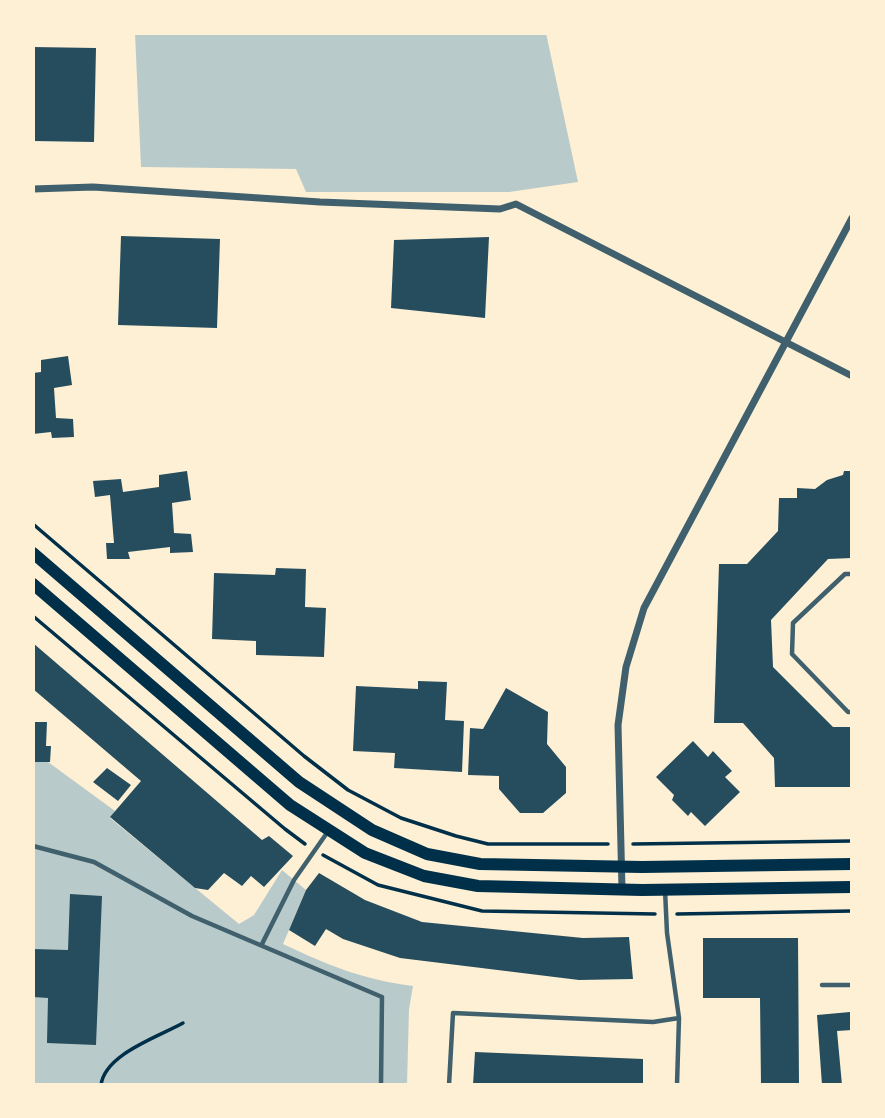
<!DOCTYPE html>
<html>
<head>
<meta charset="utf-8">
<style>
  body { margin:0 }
  #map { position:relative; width:885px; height:1118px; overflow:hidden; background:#fdf0d5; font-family:"Times New Roman",serif }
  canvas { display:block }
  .frame { position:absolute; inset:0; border:35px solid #fdf0d5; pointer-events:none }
</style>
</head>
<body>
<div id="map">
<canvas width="885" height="1118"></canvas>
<div class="frame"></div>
</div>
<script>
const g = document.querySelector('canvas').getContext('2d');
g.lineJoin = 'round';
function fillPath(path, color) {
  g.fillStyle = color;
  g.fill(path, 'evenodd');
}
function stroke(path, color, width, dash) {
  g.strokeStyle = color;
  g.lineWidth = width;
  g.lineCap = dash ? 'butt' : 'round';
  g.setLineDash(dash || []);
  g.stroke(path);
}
fillPath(new Path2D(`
  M135 33H546L578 182 509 192H306L296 169 141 167Z
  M33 762H48L115 811 110 818 239 924 254 915 282 870 306 890 283 944C327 965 364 980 413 986L409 1009 407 1085H33Z`), '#b9caca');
fillPath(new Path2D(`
  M33 47 96 48 94 142 33 141Z
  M121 236 220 239 217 328 118 325Z
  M489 237 485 318 391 308 394 240Z
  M68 356 72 385 54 388 56 418 73 419 74 437 52 438 51 432 33 434V373L41 372V360Z
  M187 471 191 500 172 503 174 533 191 534 193 552 170 553V547L128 552 130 559H107L106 543H114L110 495 95 497 93 481 121 479 123 492 159 487V475Z
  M844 471H852V558L828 559 771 620 773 667 833 727H852V787H775L774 758 743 723H714L719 564H747L778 531 779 498H797V488L815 489 827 480 843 475Z
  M276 568 306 569 305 607 326 608 324 657 256 655V641L212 639 214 573 275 575Z
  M33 643 262 840 269 836 293 856 264 887 251 876 242 886 224 873 208 890 195 888 110 817 141 781 33 689Z
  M418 681 447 682 445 720 464 721 462 772 394 768 395 753 353 751 356 686 418 689Z
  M506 688 548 712 547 744 566 767V793L543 813H520L499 789V776L468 775 470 728 483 729Z
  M33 722H47L46 746H51L50 762H33Z
  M693 741 708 757 713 751 732 771 725 777 740 792 705 826 691 812 688 816 672 800 674 795 656 777Z
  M107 768 131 785 118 801 93 782Z
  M319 873 365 900 422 922 583 938 629 937 633 979 579 980 400 958 343 939 326 929 315 946 289 930 306 890Z
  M70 894 102 896 96 1045 47 1043 48 998 33 997V949L68 950Z
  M703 938H798L799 1085H761L760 998H703Z
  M850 1012 852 1030 837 1031 842 1085H822L817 1015Z
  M475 1052 643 1059V1085H473Z`), '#264d5e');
stroke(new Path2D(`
  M33 524 304 756 348 790 401 818 456 836 488 844H608
  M33 616 285 829 305 844
  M633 844 852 841
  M323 855 378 885 482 911 655 914
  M677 914 852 911
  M101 1085C105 1054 158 1037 183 1023`), '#003049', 3.5);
stroke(new Path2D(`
  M852 574H845L793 623 792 654 848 712H852
  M33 846 94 862 192 916 382 997 381 1085
  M665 890 667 933 679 1018 677 1085
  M262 944 294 880 329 830
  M822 985H852
  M449 1085 453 1013 653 1022 679 1018`), '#3f606c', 4.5);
stroke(new Path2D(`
  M33 189 93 187 320 202 500 209 516 204 852 376
  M622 889 618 725 626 667 644 608 852 218`), '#3f606c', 7);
stroke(new Path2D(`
  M33 553 299 782 372 830 427 854 480 864 642 867 852 864
  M33 584 290 805 365 853 424 876 478 886 642 890 852 887`), '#003049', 12);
</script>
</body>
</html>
